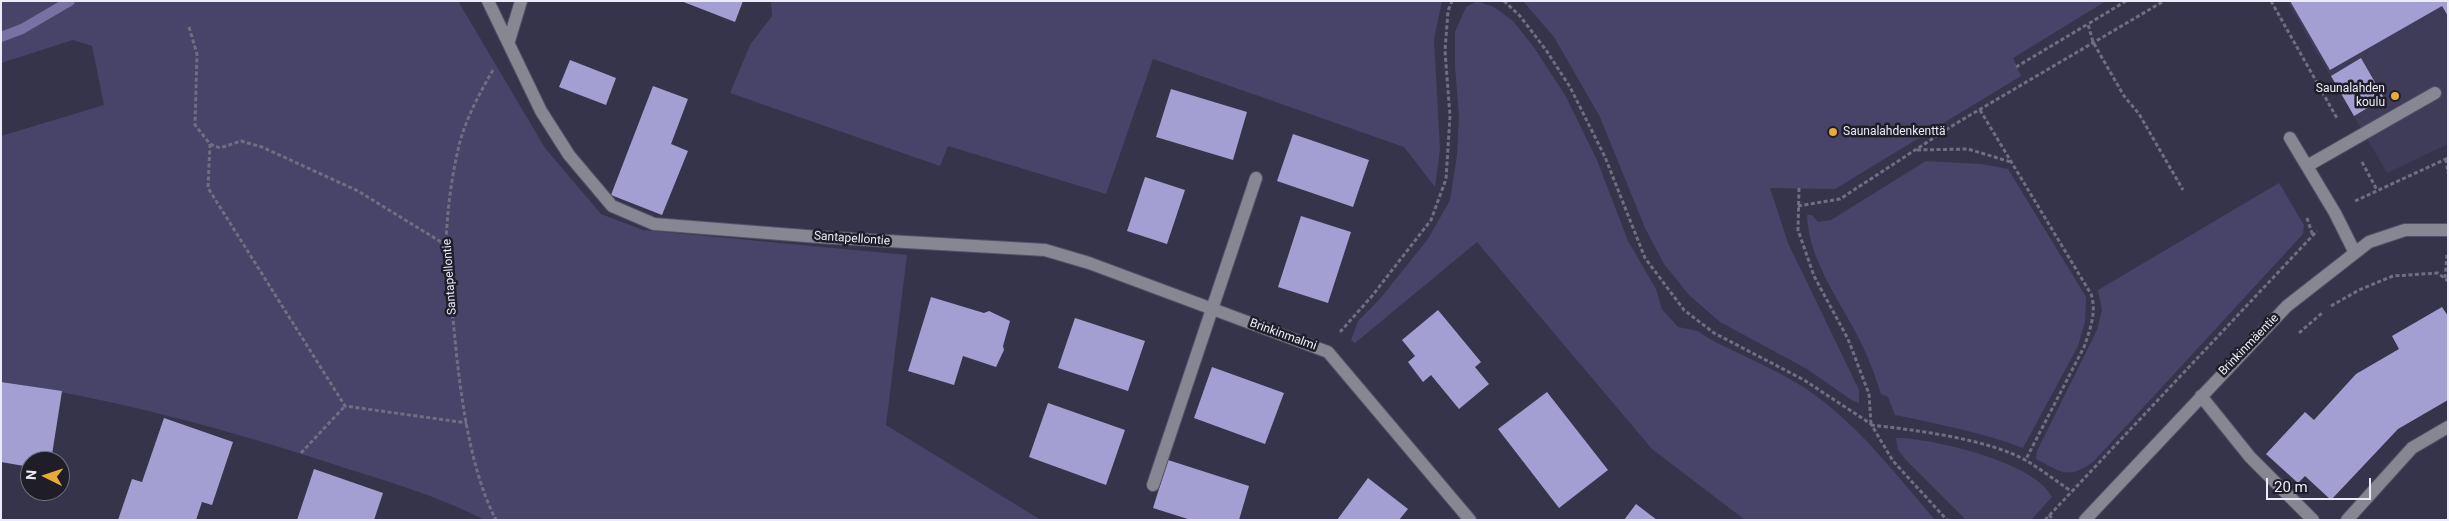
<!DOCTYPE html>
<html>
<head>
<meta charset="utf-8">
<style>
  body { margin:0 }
  #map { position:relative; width:2449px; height:521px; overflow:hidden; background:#36344b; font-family:Roboto,sans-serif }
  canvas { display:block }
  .frame { position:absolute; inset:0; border:2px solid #ebebfa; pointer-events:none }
  .north { position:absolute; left:20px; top:451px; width:50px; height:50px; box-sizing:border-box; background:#1e1d28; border:1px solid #706f7c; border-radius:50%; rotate:274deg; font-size:14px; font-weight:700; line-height:20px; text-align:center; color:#ebebfa }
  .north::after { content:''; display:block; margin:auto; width:18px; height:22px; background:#e8ab37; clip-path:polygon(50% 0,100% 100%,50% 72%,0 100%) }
  .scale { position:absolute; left:2266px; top:478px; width:105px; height:22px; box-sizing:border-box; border:2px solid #ebebfa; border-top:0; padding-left:6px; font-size:15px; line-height:18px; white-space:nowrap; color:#ebebfa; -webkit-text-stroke:4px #1e1d28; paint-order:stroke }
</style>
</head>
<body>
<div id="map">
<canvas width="2449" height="521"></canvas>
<div class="frame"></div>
<div class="north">N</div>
<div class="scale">20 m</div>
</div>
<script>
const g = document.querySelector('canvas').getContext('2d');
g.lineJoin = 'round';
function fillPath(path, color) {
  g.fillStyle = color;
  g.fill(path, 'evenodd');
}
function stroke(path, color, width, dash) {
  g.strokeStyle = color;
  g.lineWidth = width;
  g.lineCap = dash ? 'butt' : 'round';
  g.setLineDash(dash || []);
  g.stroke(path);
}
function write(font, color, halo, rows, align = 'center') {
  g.font = font + ' Roboto,sans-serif';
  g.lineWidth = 5;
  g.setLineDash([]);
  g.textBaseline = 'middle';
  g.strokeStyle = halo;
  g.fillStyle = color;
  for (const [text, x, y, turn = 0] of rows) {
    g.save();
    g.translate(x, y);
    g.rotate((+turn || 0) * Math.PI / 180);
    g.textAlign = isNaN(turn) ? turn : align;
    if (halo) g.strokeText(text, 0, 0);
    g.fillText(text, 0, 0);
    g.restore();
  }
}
fillPath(new Path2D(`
  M2287 1H2448V144L2387 173Z`), '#3f3c59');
fillPath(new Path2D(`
  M1 1H458L545 148 601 214 643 230 907 255 886 425 1041 520H485C438 496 389 482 339 466 229 430 116 399 1 382V136L104 105 92 46 73 40 1 63Z
  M771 1H1442L1434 39 1440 149 1435 187 1404 147 1153 59 1106 194 948 146 940 166 730 93 750 45 772 16Z
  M1477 1 1494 7 1513 21 1533 46 1565 95 1597 160 1628 241 1656 289 1662 309 1678 327 1698 331 1708 338C1738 354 1771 367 1800 385 1854 419 1894 472 1935 520H1745L1652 449 1477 242 1355 343 1351 340 1358 321 1379 300 1428 239 1450 200 1457 155 1459 116 1455 67V32L1466 7Z
  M1523 1H2106L2013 58 2021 76 1835 189 1770 188 1788 243 1859 390V403L1853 401 1807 369 1720 322 1689 295 1664 264 1645 228 1600 117 1554 37Z
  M1926 161 1981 164 2008 169 2086 297 2085 322 2078 346 2023 448C1981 432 1938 424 1895 415L1888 397 1881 394C1877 382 1873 370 1868 358 1850 313 1808 265 1807 215H1812L1818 222 1831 220Z
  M2279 183 2304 225 2303 234 2093 462C2068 480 2061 472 2036 459L2037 451 2097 330 2102 310 2098 290Z
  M1896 438C1932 438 2035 462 2052 497L2031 520H1966L1906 460 1898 450Z`), '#484368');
stroke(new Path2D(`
  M1 37 22 29 70 1`), '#7772a2', 10);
fillPath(new Path2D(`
  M681 1H743L735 22Z
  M2290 1H2448V16L2442 6 2330 70Z
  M2361 58 2384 98 2354 116 2331 76Z
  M570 60 616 78 606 105 559 87Z
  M653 86 688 99 671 144 688 151 662 215 611 195Z
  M1171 89 1247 112 1233 160 1156 137Z
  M1293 134 1369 160 1353 207 1277 181Z
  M1145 177 1185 190 1167 244 1127 231Z
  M1301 216 1351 232 1328 303 1278 287Z
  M931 297 984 313 989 311 1010 321 1003 346 1004 350 996 367 963 356 954 385 908 371Z
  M2442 307 2448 316V400L2398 429 2331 500 2305 476 2298 483 2266 454 2305 412 2314 420 2356 374 2399 349 2392 336Z
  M1438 310 1481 362 1475 367 1489 384 1459 409 1431 375 1423 382 1408 362 1415 356 1402 340Z
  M1075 318 1145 341 1128 391 1058 368Z
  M1212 367 1284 393 1265 444 1194 418Z
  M1 382 62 391 51 461H30V467L1 462Z
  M1547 392 1608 470 1559 508 1498 429Z
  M1048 403 1125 430 1106 485 1029 457Z
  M164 418 233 442 212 505 202 502 196 520H118L132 479 142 482Z
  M1168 460 1249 486 1239 520H1191L1153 508Z
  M314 469 383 493 374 520H297Z
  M1368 478 1408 509 1399 520H1337Z
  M1636 504 1657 520H1624Z`), '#a49fd2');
const minor = new Path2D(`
  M488 1 541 111 569 155 612 206 654 224 819 237 1045 250 1089 263 1328 352 1470 520
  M509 41 521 1
  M2290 138 2335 213 2355 253
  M2307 166 2435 93
  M2201 396 2250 457 2313 520
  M1153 485 1256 178
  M2085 520 2287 306 2369 242 2405 230H2448
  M2347 520 2412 448 2448 427`);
stroke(minor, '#535167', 14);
stroke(new Path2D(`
  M1504 1 1520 16 1546 50 1570 87 1605 157 1645 258 1684 310 1714 333 1804 380 1871 424 1893 461 1947 520
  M2126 1 2088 24 2093 42 2124 96 2139 114 2183 190
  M2271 1 2338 120
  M189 27 197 54 195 125 210 144 220 148 241 141 262 147 358 191 446 245
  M2016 67 2088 24
  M493 70C479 94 464 122 458 150 451 180 447 213 446 244 446 265 450 287 452 308 458 373 466 462 496 520
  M1980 110 2091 294C2097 311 2090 330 2084 347L2025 461
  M210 144 208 188 345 406 467 423
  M1917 150 1968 149 2011 162
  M2446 159 2448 173
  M2362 162 2377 190
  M1799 188 1798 230 1814 276 1848 339 1869 394 1871 424
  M2355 201 2448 158
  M1798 206 1840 199 1955 124 2164 1
  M2307 218 2313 236
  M2445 278 2447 255
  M2331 306 2359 290 2393 276 2438 273 2448 281
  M1340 332 1372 296 1431 220 1446 179 1450 116 1445 51 1448 11 1452 1
  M2299 333 2322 313
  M1871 425C1915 430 1989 439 2027 461 2042 470 2056 481 2071 491
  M301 453 345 406
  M2049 515 2054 520
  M2045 520 2317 231`), '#6f6e82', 3, [4, 2.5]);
stroke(minor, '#878693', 12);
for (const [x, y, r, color] of [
  [2395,96,5,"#e8ab37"],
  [1833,132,5,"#e8ab37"]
]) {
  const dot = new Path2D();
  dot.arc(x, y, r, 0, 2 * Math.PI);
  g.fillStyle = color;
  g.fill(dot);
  stroke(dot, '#1e1d28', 2);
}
write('12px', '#ebebfa', '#1e1d28', [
  ["Saunalahden",2385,89],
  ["koulu",2385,103],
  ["Saunalahdenkenttä",1843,132,"left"]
], 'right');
write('12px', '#ebebfa', '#1e1d28', [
  ["Santapellontie",852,239,4],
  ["Santapellontie",450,277,-94],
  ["Brinkinmalmi",1283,335,20],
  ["Brinkinmäentie",2249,345,-46]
]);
</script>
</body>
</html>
